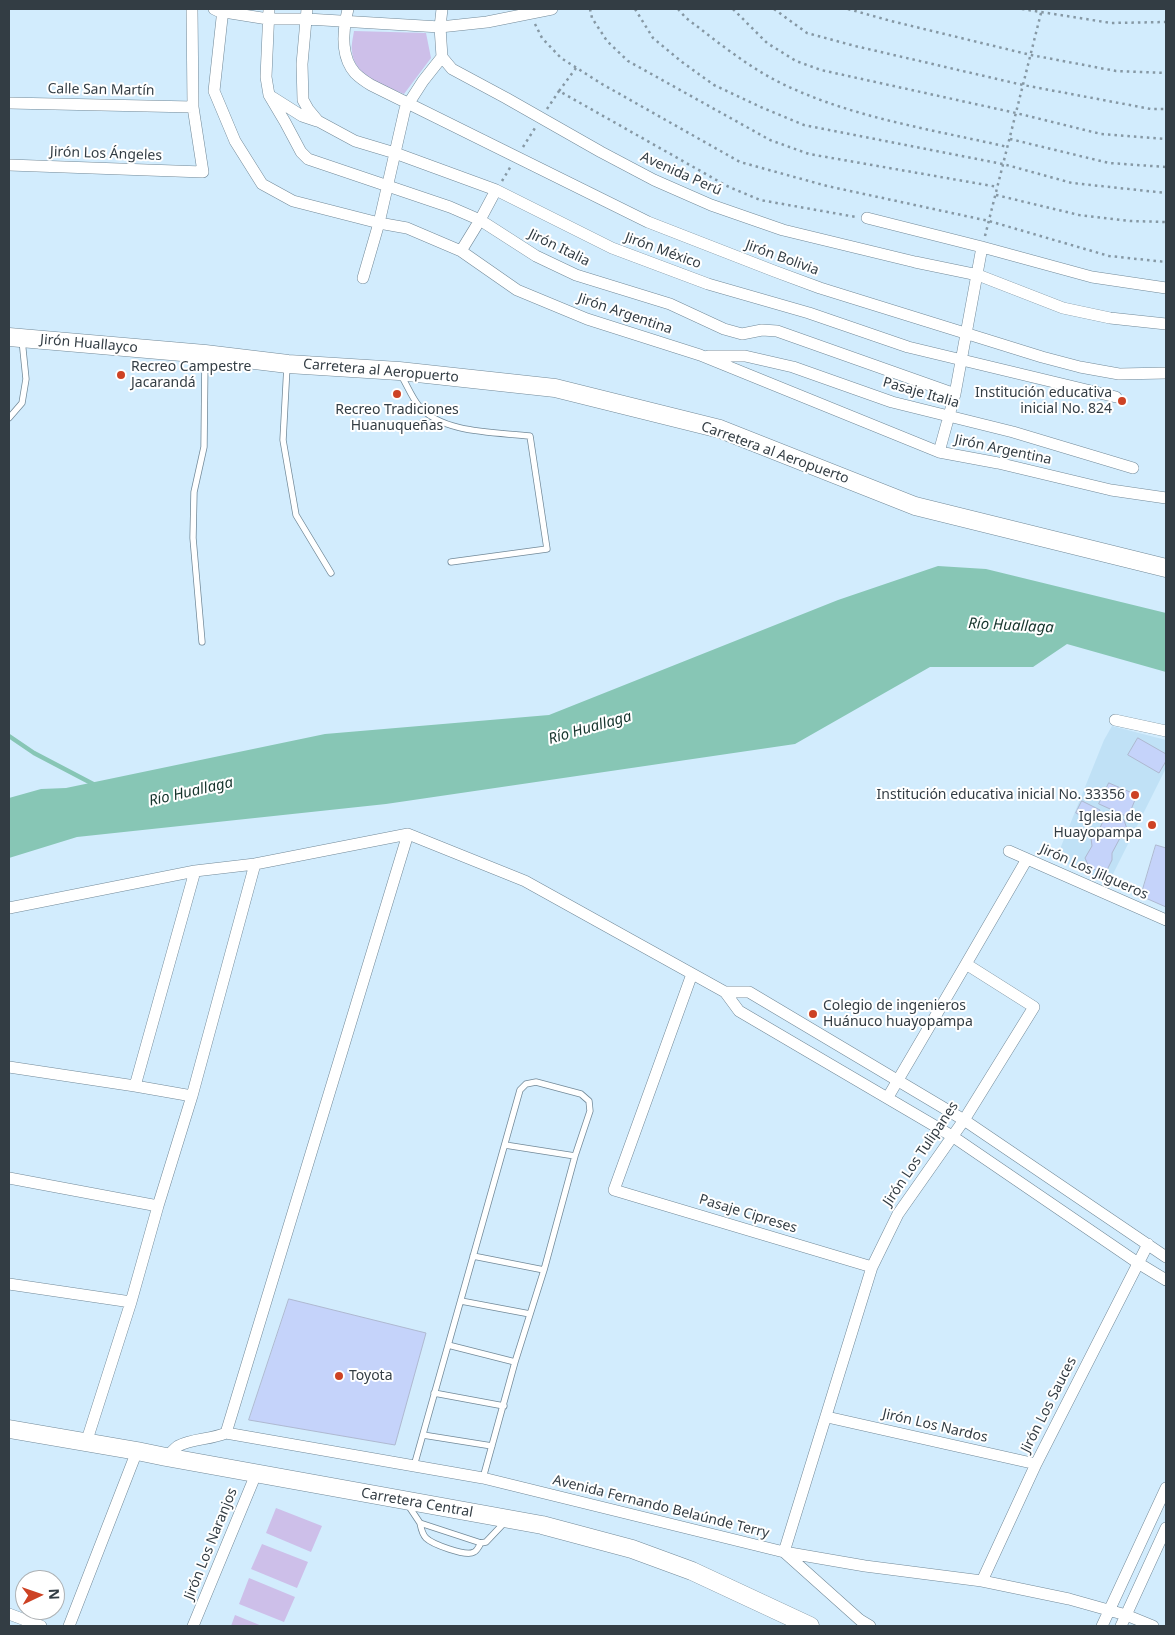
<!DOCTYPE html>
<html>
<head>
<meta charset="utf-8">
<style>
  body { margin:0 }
  #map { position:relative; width:1175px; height:1635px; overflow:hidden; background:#d2ecfd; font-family:"Noto Sans",sans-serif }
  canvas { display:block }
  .frame { position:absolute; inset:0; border:10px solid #333d44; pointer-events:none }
  .north { position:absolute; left:15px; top:1570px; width:50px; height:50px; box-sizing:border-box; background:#fff; border:1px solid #adb1b4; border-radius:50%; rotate:87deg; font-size:14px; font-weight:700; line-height:20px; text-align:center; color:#333d44 }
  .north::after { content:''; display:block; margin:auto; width:18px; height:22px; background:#cd4224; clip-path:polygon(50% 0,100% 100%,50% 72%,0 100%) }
</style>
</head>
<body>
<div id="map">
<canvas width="1175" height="1635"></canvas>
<div class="frame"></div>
<div class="north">N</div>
</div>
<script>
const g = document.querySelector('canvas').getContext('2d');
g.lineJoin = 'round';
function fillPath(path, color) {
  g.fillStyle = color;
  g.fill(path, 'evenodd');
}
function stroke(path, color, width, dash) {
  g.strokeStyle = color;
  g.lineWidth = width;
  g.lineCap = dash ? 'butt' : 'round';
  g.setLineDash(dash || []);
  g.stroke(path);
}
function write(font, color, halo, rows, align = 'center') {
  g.font = font + ' "Noto Sans",sans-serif';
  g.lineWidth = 4;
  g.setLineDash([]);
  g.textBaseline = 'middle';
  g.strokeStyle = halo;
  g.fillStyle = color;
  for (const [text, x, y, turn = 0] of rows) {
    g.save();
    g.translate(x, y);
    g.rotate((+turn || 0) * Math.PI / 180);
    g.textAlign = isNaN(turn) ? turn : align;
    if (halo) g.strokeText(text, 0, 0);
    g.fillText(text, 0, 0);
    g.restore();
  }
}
fillPath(new Path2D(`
  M1112 726 1166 740V768L1109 882 1056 859 1104 740Z`), '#c0e1f6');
fillPath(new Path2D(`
  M354 31 426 33 431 58 404 94C386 86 353 76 352 51 351 45 353 38 354 31Z
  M276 1508 322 1526 311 1552 266 1533Z
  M262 1544 308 1562 297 1588 251 1569Z
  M249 1578 295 1597 284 1622 239 1604Z
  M235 1615 262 1626H231Z`), '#cdbfe9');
fillPath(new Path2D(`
  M938 566 986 569 1166 613V672L1067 644 1033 667H930L795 744 386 804 77 837 9 858V798L41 789 66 788 325 734 549 715 838 600Z`), '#87c6b5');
stroke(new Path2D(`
  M9 736 34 753 95 785`), '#87c6b5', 4.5);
const building = new Path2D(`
  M1138 738 1166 754V761L1159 773 1128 755Z
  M1109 783 1137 795 1128 817 1099 804Z
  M1082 801 1100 810 1093 822 1076 813Z
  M1115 815 1124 820 1127 829 1123 838H1120L1112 853V860L1107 870 1102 873 1089 867 1085 858 1092 846 1091 838 1094 831 1099 830 1105 817Z
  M1156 845 1166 848V907L1141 896Z
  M289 1299 426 1333 395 1445 249 1420Z`);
fillPath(building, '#c5d3fa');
stroke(building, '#aeb8d0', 1);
const service = new Path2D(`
  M287 366 283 440 296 515 331 573
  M401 375C407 385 412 398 419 406 443 434 496 432 530 436L547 549 451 562
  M9 418 22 403 26 379 22 340
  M202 642 193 538 194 492 204 447 205 356
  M505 1145 575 1156
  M473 1256 544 1270
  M461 1301 530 1314
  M448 1345 515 1362
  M434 1393 504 1406
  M423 1435 492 1446
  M414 1466 520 1090 526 1084 536 1082 581 1094 589 1101 590 1111 575 1156 544 1270 515 1362 483 1478
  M408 1505 420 1523 481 1543 486 1542 505 1522
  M420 1523C421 1528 422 1534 426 1538 432 1544 466 1557 474 1552 477 1551 479 1546 481 1543`);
const minor = new Path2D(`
  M214 9 218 11 268 19H307L440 27 487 22 552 9
  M223 9 214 91 235 141 262 184 293 201 379 223 407 228 461 251 517 290 587 319 700 355 939 452 998 463 1111 490 1166 498
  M269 9 266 77 269 95 285 122 301 152 308 159 450 207 480 220 536 256 576 275 670 304 724 329 742 334 762 330 777 331 955 394
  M307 9 302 64 303 100 308 109 318 121 355 141 395 153 496 190 612 248 708 284 809 313 908 347 1116 397
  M348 9C343 29 340 56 355 73 360 78 366 82 371 85L648 222 774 271 820 288 1042 357 1080 367 1119 374 1166 373
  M442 9 440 27 442 57 452 69 506 98 601 152 654 180 711 205 783 230 915 262 978 275 1063 308 1110 318 1166 324
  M272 97 302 116 317 121
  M9 103 193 107
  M9 165 203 172 193 107 192 9
  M867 218 982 247 1092 277 1166 288
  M461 251 480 220 496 190
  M363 278 379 223 405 109 423 81 442 57
  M708 356H745L793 367 892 402 1013 432 1133 468
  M939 452 955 394 982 247
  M1115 720 1166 731
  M1009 851 1166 920
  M9 908 195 871 255 864 408 834 525 881 725 992 739 1011 952 1136 1138 1263 1166 1280
  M966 964 1027 859
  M692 974 614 1190 872 1267
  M725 992H749L964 1120 1166 1257
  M9 1067 135 1086 192 1096
  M135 1086 195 871
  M9 1178 158 1206
  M9 1284 131 1302
  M827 1417 1036 1464
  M226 1433 408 834
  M86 1443 131 1302 158 1206 192 1096 255 864
  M166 1457C170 1454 174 1449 178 1446 193 1438 210 1440 226 1433L483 1478 784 1552 865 1566 982 1581 1069 1599 1126 1615 1153 1626
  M982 1581 1036 1464 1148 1244
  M9 1614 41 1626
  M69 1626 137 1451
  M193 1626 256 1474
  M870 1626 860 1620 784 1552 872 1267 898 1214 964 1120 1034 1007 966 964 888 1097
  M1102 1626 1166 1488
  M1121 1626 1166 1528`);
const primary = new Path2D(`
  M9 337 205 354 288 364 399 371 555 388 720 429 915 506 1166 568`);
const trunk = new Path2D(`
  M9 1429 137 1451 166 1457 542 1525 632 1549 692 1571 810 1626`);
stroke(service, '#728998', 7);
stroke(minor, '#728998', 12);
stroke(primary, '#728998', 19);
stroke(trunk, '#728998', 19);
stroke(new Path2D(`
  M590 9 592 18 607 41 628 61 770 140 809 154 998 187
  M635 9 653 38 682 62 714 85 763 108 804 125 1003 164 1072 183 1166 193
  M678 9 686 18C718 42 750 69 787 86 855 118 934 130 1008 147
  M733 9 767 43 796 61 821 70 1016 113 1101 134 1166 139
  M774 9 807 33 855 46 1023 85 1151 109H1166
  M848 9 891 21 1031 55 1116 71 1166 73
  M1022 9 1111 23 1166 22
  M535 24 542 38 561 58 602 84 740 162 827 186 989 221 1109 256 1166 262
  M576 68 559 91 727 186 760 200 856 217
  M547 109 559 91
  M1010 139 1109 163 1166 167
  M523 147 535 128
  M502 181 511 166
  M996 195 1079 215 1130 221 1166 222
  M985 236 1042 9`), '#8698a4', 2.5, [2.5, 4]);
stroke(service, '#fff', 5.5);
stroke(minor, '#fff', 11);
stroke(primary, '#fff', 18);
stroke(trunk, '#fff', 18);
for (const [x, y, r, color] of [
  [121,375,5,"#cd4224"],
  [397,394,5,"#cd4224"],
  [1122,401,5,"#cd4224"],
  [1135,795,5,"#cd4224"],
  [1152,825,5,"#cd4224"],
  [813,1014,5,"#cd4224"],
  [339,1376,5,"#cd4224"]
]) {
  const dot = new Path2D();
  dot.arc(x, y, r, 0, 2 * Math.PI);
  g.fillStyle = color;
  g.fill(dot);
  stroke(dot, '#fff', 2);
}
write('14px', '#333d44', '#fff', [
  ["Calle San Martín",101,90,1],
  ["Jirón Los Ángeles",106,154,2],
  ["Avenida Perú",681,174,24],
  ["Jirón Italia",559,248,26],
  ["Jirón México",663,251,20],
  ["Jirón Bolivia",782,258,20],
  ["Jirón Argentina",625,314,19],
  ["Jirón Huallayco",89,344,5],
  ["Carretera al Aeropuerto",381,371,5],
  ["Pasaje Italia",921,393,16],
  ["Jirón Argentina",1003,450,12],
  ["Carretera al Aeropuerto",775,453,20],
  ["Jirón Los Jilgueros",1094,872,24],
  ["Jirón Los Tulipanes",921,1154,-56],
  ["Pasaje Cipreses",748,1214,17],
  ["Jirón Los Sauces",1049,1405,-63],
  ["Jirón Los Nardos",935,1426,13],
  ["Carretera Central",417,1503,10],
  ["Avenida Fernando Belaúnde Terry",661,1507,14],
  ["Jirón Los Naranjos",211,1544,-68]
]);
write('14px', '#333d44', '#fff', [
  ["Recreo Campestre",131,367],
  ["Jacarandá",131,383],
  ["Institución educativa",1112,393,"right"],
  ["inicial No. 824",1112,409,"right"],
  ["Recreo Tradiciones",397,410,"center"],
  ["Huanuqueñas",397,426,"center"],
  ["Institución educativa inicial No. 33356",1125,795,"right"],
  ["Iglesia de",1142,817,"right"],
  ["Huayopampa",1142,833,"right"],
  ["Colegio de ingenieros",823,1006],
  ["Huánuco huayopampa",823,1022],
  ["Toyota",349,1376]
], 'left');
write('italic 15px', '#16352d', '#fff', [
  ["Río Huallaga",1011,626,3],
  ["Río Huallaga",590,728,-16],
  ["Río Huallaga",191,792,-13]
]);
</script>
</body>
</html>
